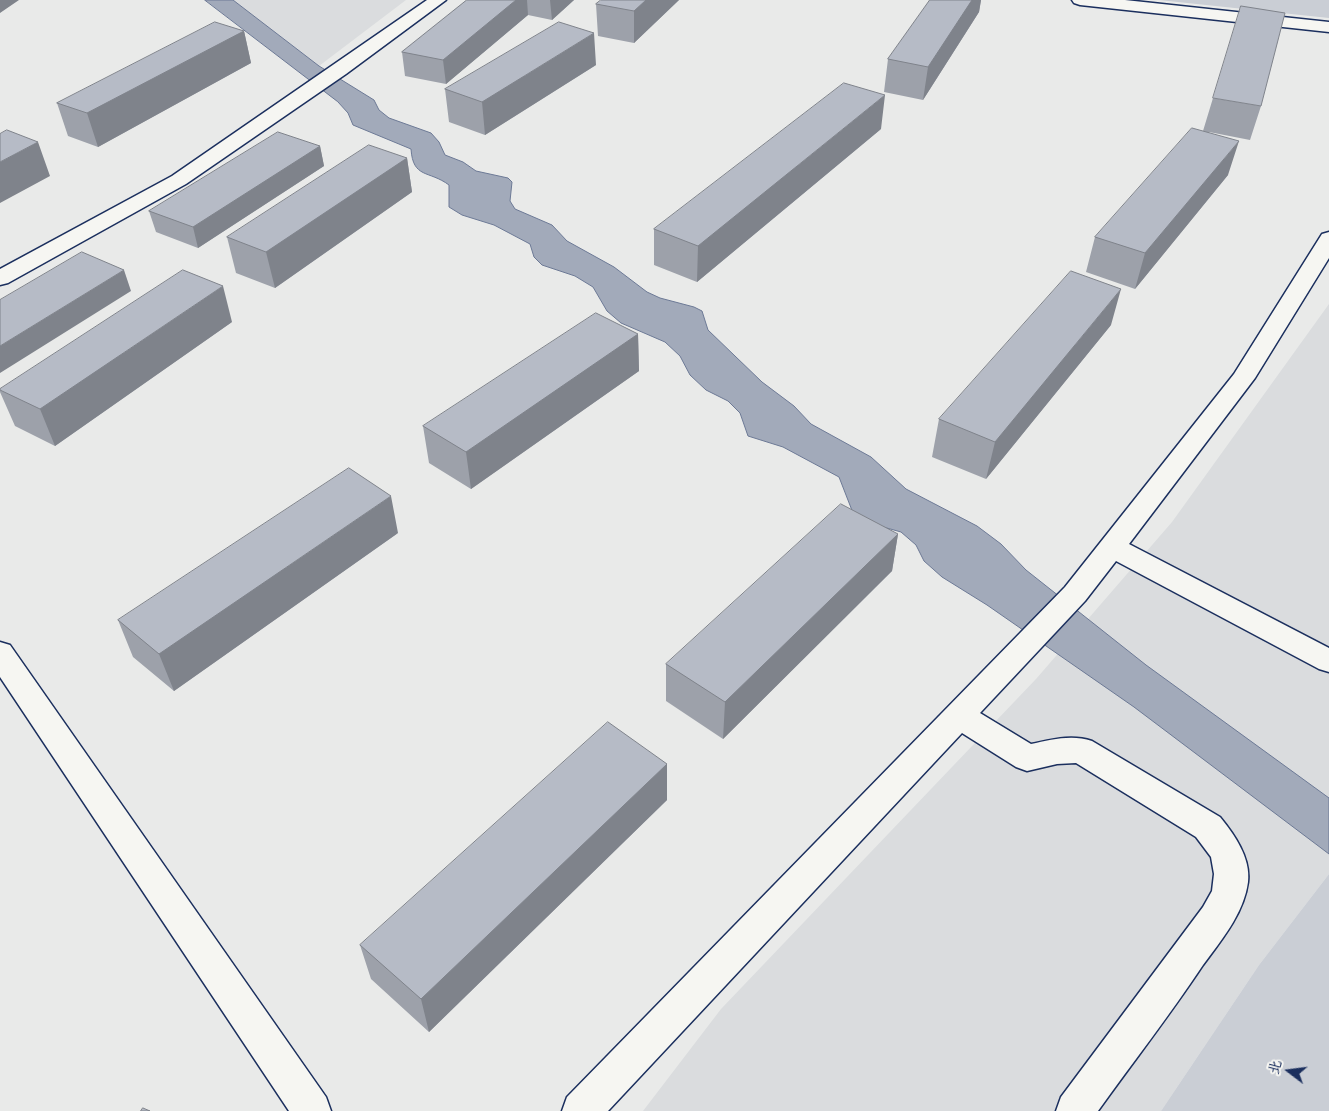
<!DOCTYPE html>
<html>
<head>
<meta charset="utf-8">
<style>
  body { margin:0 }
  #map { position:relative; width:1329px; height:1111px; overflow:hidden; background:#e9eae9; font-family:Mali,"LXGW WenKai TC",sans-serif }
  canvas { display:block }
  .north { position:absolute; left:1264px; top:1046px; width:50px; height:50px; -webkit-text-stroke:4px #f6f6f2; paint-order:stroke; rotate:285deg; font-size:14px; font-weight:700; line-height:20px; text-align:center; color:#1b2f5e }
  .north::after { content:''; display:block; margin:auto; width:18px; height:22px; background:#1b2f5e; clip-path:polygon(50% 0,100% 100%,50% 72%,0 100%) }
</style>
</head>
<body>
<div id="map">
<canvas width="1329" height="1111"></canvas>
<div class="north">北</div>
</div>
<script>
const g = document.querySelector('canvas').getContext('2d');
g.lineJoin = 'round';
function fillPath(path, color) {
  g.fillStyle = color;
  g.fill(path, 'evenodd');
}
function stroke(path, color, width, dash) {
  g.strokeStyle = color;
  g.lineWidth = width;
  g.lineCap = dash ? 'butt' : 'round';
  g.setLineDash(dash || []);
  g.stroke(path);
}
fillPath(new Path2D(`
  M233 0H406L319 66Z
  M1329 304V874L1259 965 1161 1111H643L721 1009 1036 679 1172 522Z`), '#dadcde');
fillPath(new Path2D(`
  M1159 0H1329V18Z
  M1329 874V1111H1161L1259 965Z`), '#caced5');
const water = new Path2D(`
  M205 0H233L319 66 374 100 379 110 389 118 431 133 439 142 445 155 463 162 476 171 508 178 512 182 510 201 515 209 552 225 567 241 614 267 647 292 660 298 694 307 702 311 708 330 762 382 794 406 811 424 871 457 906 489 977 526 1001 544 1026 570 1146 665 1329 798V854L1134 707 987 605 942 577 924 561 916 545 901 532 869 523 853 513 839 477 783 447 748 436 740 413 728 401 706 390 690 375 680 356 665 342 621 323 607 311 593 287 575 276 542 265 534 257 530 244 494 225 462 215 449 207V185C429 170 413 179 411 149L353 125 348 113 338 102Z`);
fillPath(water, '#a2aaba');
stroke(water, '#6c7995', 1);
const minor = new Path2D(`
  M427 0H446L346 74 186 184 8 283 0 285V269L172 176Z
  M1072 0H1125L1329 22V32L1080 5 1074 3Z
  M1329 232V258L1255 378 1129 544 1329 648V672L1319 669 1116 561 1085 601 980 713 1031 744C1051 740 1071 734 1092 741L1220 817C1234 834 1251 858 1248 882 1244 913 1221 941 1203 965 1170 1015 1133 1062 1098 1111H1056L1061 1097 1203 907 1212 891 1214 874 1211 857 1196 837 1076 763 1057 764 1027 771 1016 767 962 733 608 1111H562L567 1097 1065 587 1234 374 1322 234Z
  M0 642 10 645 326 1097 331 1111H289L0 677Z`);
stroke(minor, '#1b2f5e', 3);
fillPath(minor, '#f6f6f2');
fillPath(new Path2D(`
  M467 0H574L552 20 528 15 446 84 405 76 402 52Z
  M679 0 634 43 598 36 596 4Z
  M930 0H981L979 12 923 100 884 92 888 59Z
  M244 31 251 63 98 147 68 136 57 103Z
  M596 65 485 135 449 122 445 89Z
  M1213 98 1261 106 1250 140 1209 132 1228 175 1135 289 1086 272 1095 237 1203 131Z
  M881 129 697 282 654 265V229Z
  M320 146 324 166 198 248 156 232 149 211Z
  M407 158 412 192 275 288 236 273 227 237Z
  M232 322 55 446 15 426 0 392V389Z
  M1111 325 986 479 932 457 939 419Z
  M638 334 639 371 471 489 429 463 423 426Z
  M398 533 174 691 133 657 118 620Z
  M898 534 892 571 723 739 666 701V664Z
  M667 764V800L429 1032 371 979 360 945Z`), '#9da1aa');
fillPath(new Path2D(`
  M0 0H19L0 13Z
  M516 0H527L528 15 446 84 443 60Z
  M550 0H574L552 20Z
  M646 0H679L634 43V11Z
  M972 0H981L979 12 923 100 928 67Z
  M244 31 251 63 98 147 87 113Z
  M594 33 596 65 485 135 482 102Z
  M885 95 881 129 697 282 698 246Z
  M1239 141 1228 175 1135 289 1145 253Z
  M38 142 50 176 0 203V162Z
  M320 146 324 166 198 248 193 227Z
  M407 158 412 192 275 288 266 252Z
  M124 270 131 291 0 373V346Z
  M223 286 232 322 55 446 40 409Z
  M1121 289 1111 325 986 479 995 442Z
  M638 334 639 371 471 489 466 452Z
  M391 496 398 533 174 691 159 654Z
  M898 534 892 571 723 739 725 702Z
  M667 764V800L429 1032 421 999Z`), '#7f838b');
const building = new Path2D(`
  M467 0H516L443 60 402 52Z
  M601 0H646L634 11 596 4Z
  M930 0H972L928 67 888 59Z
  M1241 6 1285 13 1261 106 1213 98Z
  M215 22 244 31 87 113 57 103Z
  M559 22 594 33 482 102 445 89Z
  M844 83 885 95 698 246 654 229Z
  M1192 128 1239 141 1145 253 1095 237Z
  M7 130 38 142 0 162V134Z
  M278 132 320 146 193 227 149 211Z
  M369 145 407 158 266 252 227 237Z
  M82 252 124 270 0 346V300Z
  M183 270 223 286 40 409 0 390V389Z
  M1071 271 1121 289 995 442 939 419Z
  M596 313 638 334 466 452 423 426Z
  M349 468 391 496 159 654 118 620Z
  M841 504 898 534 725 702 666 664Z
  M608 722 667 764 421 999 360 945Z
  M143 1108 150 1111H141Z`);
fillPath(building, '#b6bbc6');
stroke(building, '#7f838b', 1);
</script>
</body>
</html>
